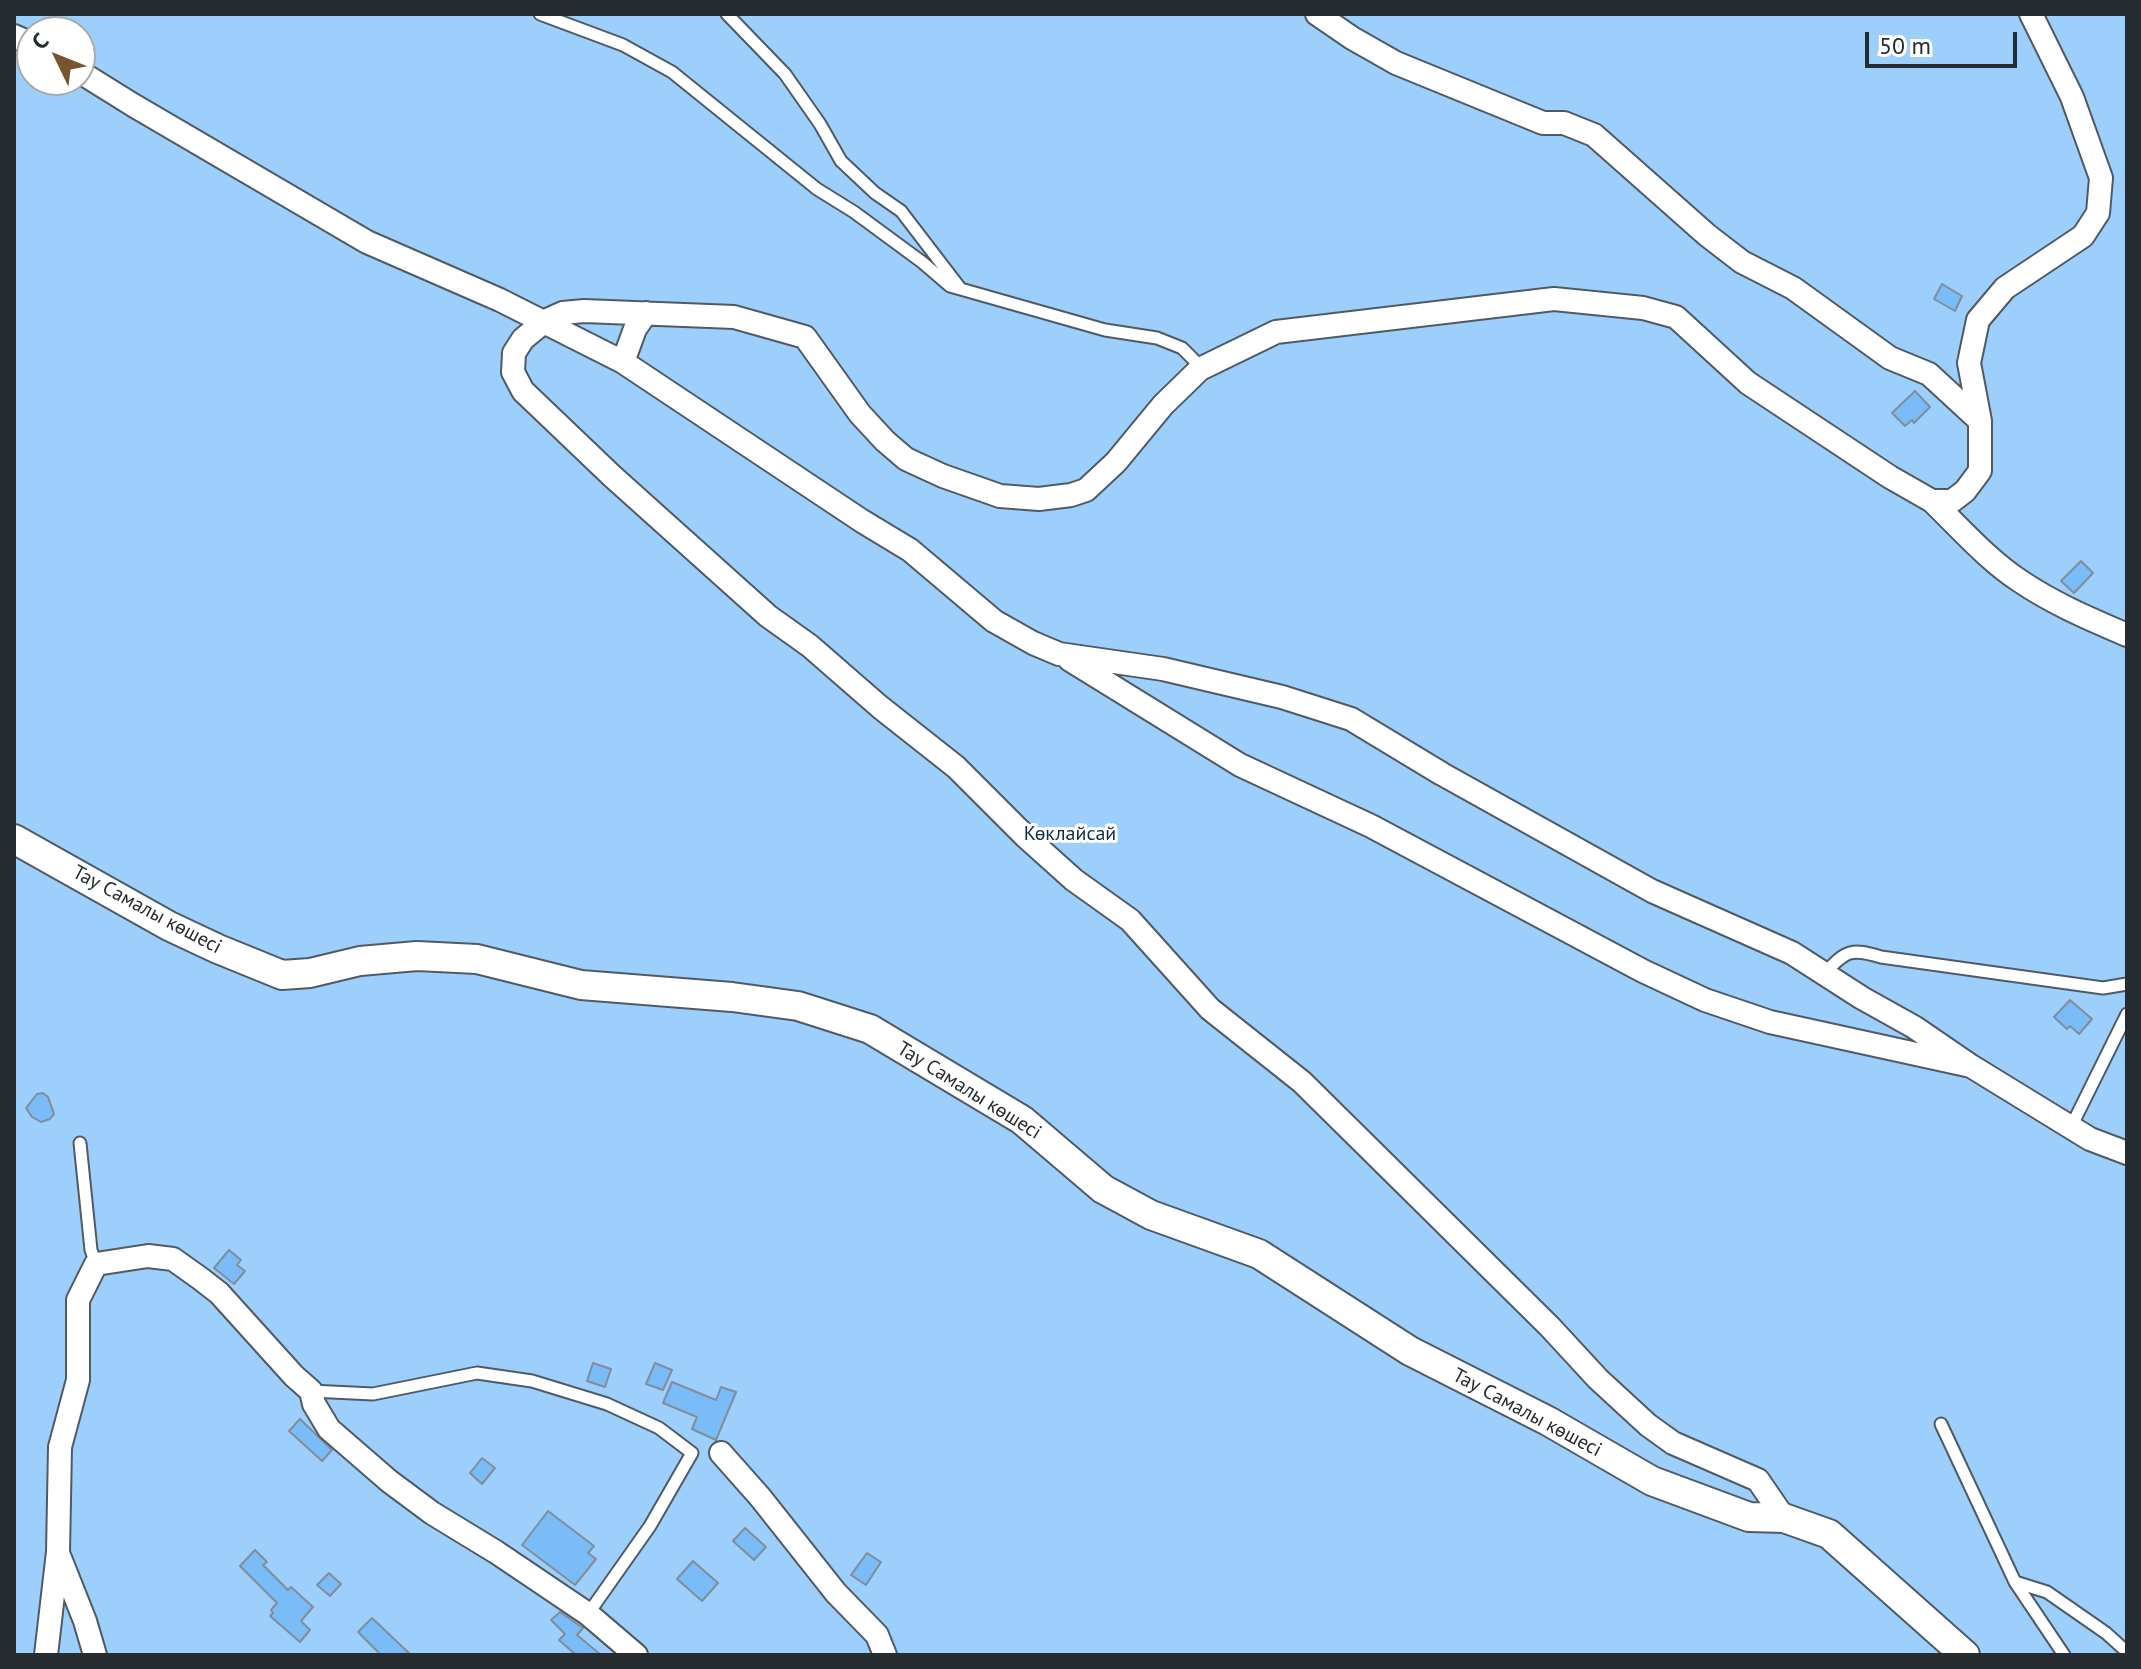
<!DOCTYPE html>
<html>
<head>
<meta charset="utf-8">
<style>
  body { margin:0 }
  #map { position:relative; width:2141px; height:1669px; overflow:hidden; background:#d4e0eb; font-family:"PT Sans",sans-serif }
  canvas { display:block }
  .frame { position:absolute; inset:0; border:16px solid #272c30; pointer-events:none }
  .north { position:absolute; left:16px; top:16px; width:80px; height:80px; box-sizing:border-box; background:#fff; border:2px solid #a9abac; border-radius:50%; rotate:313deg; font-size:22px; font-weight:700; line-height:32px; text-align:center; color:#272c30 }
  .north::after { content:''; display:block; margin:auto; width:28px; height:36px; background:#79552f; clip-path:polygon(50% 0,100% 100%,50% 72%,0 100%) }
  .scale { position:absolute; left:1865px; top:32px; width:152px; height:36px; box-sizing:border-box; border:4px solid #272c30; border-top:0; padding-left:10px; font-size:24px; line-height:28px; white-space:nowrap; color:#272c30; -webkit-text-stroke:6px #fff; paint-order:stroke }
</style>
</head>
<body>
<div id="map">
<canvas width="2141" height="1669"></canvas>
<div class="frame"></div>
<div class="north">С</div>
<div class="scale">50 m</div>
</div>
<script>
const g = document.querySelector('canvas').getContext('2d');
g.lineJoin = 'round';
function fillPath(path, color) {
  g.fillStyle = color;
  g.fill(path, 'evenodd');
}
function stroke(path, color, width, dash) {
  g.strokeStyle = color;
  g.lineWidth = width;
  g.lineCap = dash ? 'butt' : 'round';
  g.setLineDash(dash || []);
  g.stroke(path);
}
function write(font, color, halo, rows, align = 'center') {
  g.font = font + ' "PT Sans",sans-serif';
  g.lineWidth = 6;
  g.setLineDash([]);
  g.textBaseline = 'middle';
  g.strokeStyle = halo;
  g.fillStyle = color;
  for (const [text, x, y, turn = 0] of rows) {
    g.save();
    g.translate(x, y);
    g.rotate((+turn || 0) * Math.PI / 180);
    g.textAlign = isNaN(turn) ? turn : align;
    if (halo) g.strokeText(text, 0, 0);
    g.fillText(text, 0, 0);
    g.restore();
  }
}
fillPath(new Path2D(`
  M14 14H2127V1655H14ZM32 32H80V80H32Z`), '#9dcffd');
const building = new Path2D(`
  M1942 284 1962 296 1955 311 1934 299Z
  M1915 391 1930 407 1914 423 1912 420 1905 426 1892 413Z
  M2081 561 2093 573 2074 593 2061 581Z
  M2070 1000 2092 1019 2079 1034 2070 1026 2067 1029 2054 1017Z
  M43 1093 48 1097 54 1114 50 1119 41 1122 32 1117 26 1108 37 1094Z
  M229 1250 241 1260 237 1265 245 1271 234 1284 214 1268Z
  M593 1363 611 1369 605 1387 587 1381Z
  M655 1363 672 1370 663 1390 646 1384Z
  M672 1382 716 1400 721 1387 736 1392 716 1440 692 1429 697 1417 663 1403Z
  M300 1419 332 1450 322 1461 289 1431Z
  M482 1458 495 1468 482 1484 470 1473Z
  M548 1511 594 1546 588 1553 596 1559 575 1585 522 1545Z
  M745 1528 766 1547 754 1560 733 1541Z
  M255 1550 267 1562 263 1565 288 1590 291 1587 313 1607 301 1621 310 1630 300 1642 270 1616 273 1613 271 1610 277 1603 240 1566Z
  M867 1553 881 1562 866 1585 851 1575Z
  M693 1561 718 1583 702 1601 677 1579Z
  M329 1573 341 1584 330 1596 317 1585Z
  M560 1612 583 1628 577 1635 601 1655H576L559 1640 565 1634 551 1620Z
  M372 1618 411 1655H381L358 1632Z`);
fillPath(building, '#79bcf7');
stroke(building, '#828d97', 2);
const service = new Path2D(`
  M540 14 623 45 672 72 817 189 854 212 922 262 950 286 1105 330 1157 338 1182 348 1197 363 1200 369
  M727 14 785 74 820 124 841 161 875 193 901 211 960 288
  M1825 973C1846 950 1852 948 1881 957L2103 988 2127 984
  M2071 1127 2127 1014
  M80 1143 91 1250 96 1264
  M311 1391 373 1394 477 1373 532 1381 607 1404 659 1428 692 1453 650 1526 588 1614
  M1941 1424 2015 1582 2064 1655
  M2015 1582 2047 1592 2106 1633 2127 1652`);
const minor = new Path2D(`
  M1317 14 1352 38 1396 63 1543 123H1564L1594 135 1707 235 1742 262 1793 288 1890 358 1929 374 1980 421
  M14 36 32 44
  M80 72 133 105 367 242 500 300 623 362 862 521 910 550 994 621 1033 643 1059 654 1163 669 1282 697 1351 719 1442 774 1652 891 1792 953 1862 998 1914 1027 1971 1066
  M623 362 635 329 646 313
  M1932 501C1960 528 1988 560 2020 581 2054 604 2090 619 2127 635
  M1070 660 1240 765 1371 826 1643 971 1705 1000 1770 1022 1971 1066 2090 1139 2127 1153
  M721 1453 760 1497 836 1593 877 1635 885 1655
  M1784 1518 1758 1480 1673 1443 1648 1425 1598 1379 1550 1327 1302 1082 1210 1009 1130 920 1074 880 1025 836 956 767 880 707 810 646 768 616 612 476 523 391 513 372 514 353 523 339 545 321 563 313 584 311 734 317 805 337 860 414 885 441 906 459 943 476 1000 496 1039 499 1071 495 1086 490 1116 462 1163 405 1200 369 1276 332 1554 299 1643 308 1676 317 1748 383 1890 477 1932 501H1952L1965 491 1980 471V421L1969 363 1978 320 2005 288 2083 236 2098 213 2101 178 2072 97 2031 14
  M58 1553 85 1621 95 1655
  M46 1655 58 1552 60 1447 78 1380V1300L96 1264 148 1256 173 1259 201 1279 219 1293 294 1376 311 1391 314 1404 329 1429 389 1481 432 1513 496 1552 588 1614 636 1655`);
const tertiary = new Path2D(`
  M14 839 169 926 218 949 282 975 310 973 360 961 417 956 477 959 581 985 732 997 798 1006 870 1029 1022 1120 1103 1189 1151 1215 1259 1254 1410 1351 1548 1421 1652 1481 1749 1517 1784 1518 1829 1534 1965 1655`);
stroke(service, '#505a63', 15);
stroke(minor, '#505a63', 26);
stroke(tertiary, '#505a63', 32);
stroke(service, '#fff', 11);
stroke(minor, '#fff', 22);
stroke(tertiary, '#fff', 28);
write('20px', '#0f2b43', '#fff', [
  ["Көклайсай",1070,834]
]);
write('20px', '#272c30', '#fff', [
  ["Тау Самалы көшесі",147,910,28],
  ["Тау Самалы көшесі",969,1091,32],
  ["Тау Самалы көшесі",1527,1413,28]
]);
</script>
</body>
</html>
